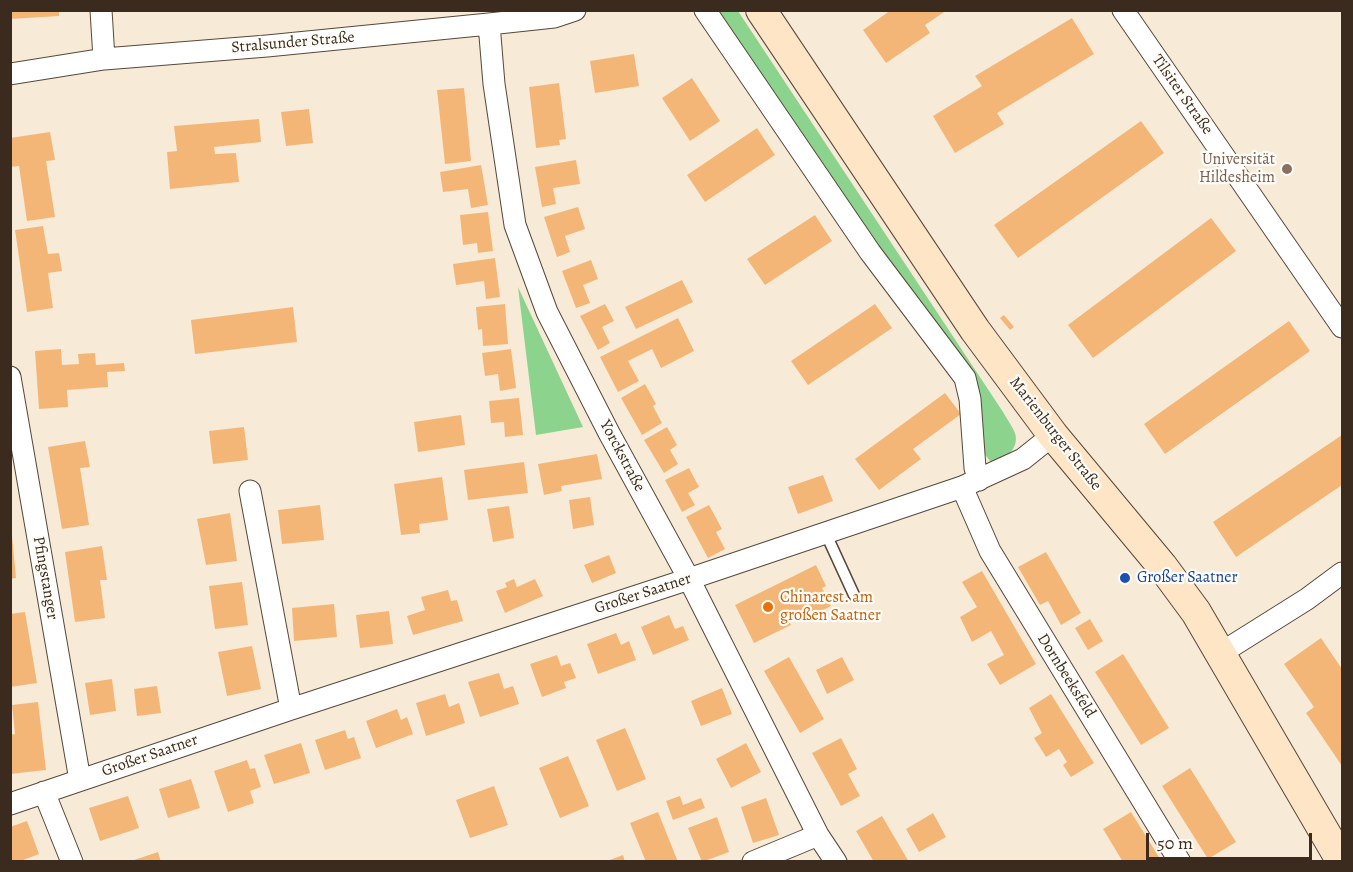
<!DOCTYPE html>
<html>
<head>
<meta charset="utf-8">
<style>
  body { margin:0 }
  #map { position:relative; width:1353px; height:872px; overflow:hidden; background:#f7ebd8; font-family:Alegreya,serif }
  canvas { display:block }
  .frame { position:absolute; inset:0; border:12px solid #3b2a1e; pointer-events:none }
  .scale { position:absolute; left:1146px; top:833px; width:166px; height:27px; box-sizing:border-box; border:3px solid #3b2a1e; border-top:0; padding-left:8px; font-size:18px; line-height:21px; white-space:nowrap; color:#3b2a1e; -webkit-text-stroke:4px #fdfcf7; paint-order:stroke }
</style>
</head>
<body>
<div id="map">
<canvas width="1353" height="872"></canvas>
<div class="frame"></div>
<div class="scale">50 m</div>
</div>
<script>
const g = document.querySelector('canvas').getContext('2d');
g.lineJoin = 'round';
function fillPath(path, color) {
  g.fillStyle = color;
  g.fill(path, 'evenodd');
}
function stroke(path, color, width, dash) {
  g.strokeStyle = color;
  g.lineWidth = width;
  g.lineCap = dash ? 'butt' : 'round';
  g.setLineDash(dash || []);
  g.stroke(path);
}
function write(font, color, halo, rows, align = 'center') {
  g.font = font + ' Alegreya,serif';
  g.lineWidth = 4.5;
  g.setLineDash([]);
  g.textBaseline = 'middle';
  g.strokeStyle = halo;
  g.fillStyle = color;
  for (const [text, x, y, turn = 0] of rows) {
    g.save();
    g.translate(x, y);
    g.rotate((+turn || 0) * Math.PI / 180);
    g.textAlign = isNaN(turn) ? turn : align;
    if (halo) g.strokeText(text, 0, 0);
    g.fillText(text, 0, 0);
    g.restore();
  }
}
fillPath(new Path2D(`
  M718 11H738L1003 412C1007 419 1012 426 1015 433 1020 449 1004 461 990 461L984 453 980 413 876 247Z
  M518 287 583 427 536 435Z`), '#8cd38d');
fillPath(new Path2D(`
  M10 10H59V16L10 19Z
  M891 10H947L925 25 930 33 886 63 863 30Z
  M1072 18 1094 54 997 113 1004 124 955 153 933 116 982 86 975 76Z
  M634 54 639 86 595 93 590 61Z
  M692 78 720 121 690 141 662 98Z
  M559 83 566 139 559 140 560 145 536 148 529 87Z
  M464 88 471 161 445 164 437 90Z
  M309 109 313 143 286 146 281 112Z
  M259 119 261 142 214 147 215 154 236 153 239 182 170 189 167 152 177 151 174 126Z
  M1141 121 1164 153 1018 258 994 225Z
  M757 128 775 155 705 202 687 175Z
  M50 132 55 160 46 161 55 217 27 221 19 166 10 167V138Z
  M576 160 580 184 553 188 556 204 542 207 535 167Z
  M481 165 488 205 471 208 468 189 443 192 440 172Z
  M578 207 585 229 565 236 570 252 557 257 544 217Z
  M488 212 493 251 478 253 477 243 463 245 460 215Z
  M815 215 832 241 765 285 747 259Z
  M1211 218 1236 251 1093 358 1068 325Z
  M43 226 48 254 59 253 62 271 48 273 53 308 27 312 15 230Z
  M495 258 500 297 486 299 484 281 456 285 453 264Z
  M591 260 598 279 583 285 590 303 576 308 562 271Z
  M682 280 693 302 636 329 625 307Z
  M505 304 508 344 483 346 482 329 478 330 476 307Z
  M605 304 614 321 602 327 610 343 598 350 580 316Z
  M875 304 892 328 808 385 791 361Z
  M293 307 297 342 195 354 191 320Z
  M1004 315 1014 327 1010 330 1000 318Z
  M678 318 694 351 661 368 652 349 628 361 639 381 618 392 600 357Z
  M1289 321 1310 351 1165 454 1144 424Z
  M61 349 62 365 79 364 78 354 95 353 96 365 124 363 125 371 107 372 108 387 67 390 68 407 39 409 35 351Z
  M511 349 516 388 500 391 498 374 485 376 482 353Z
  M645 384 656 404 653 406 662 423 642 435 621 398Z
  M945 393 961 414 913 449 921 459 879 490 855 459Z
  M519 398 523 435 505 437 504 422 491 423 489 401Z
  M461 415 465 445 418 452 414 422Z
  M244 427 248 460 213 464 209 431Z
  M667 427 677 445 670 450 678 464 664 473 644 440Z
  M1342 435V485L1236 557 1213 522Z
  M85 441 90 467 80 468 89 525 62 529 48 447Z
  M597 454 602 479 561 486 562 491 544 495 538 464Z
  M524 462 528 493 468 500 464 470Z
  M689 468 699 487 688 493 695 505 682 512 665 480Z
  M823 475 833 501 798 514 788 487Z
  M442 477 448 520 419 524 420 533 401 535 394 484Z
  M590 497 594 525 573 529 569 500Z
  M320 505 324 540 282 544 278 510Z
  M709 505 722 529 716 532 725 549 708 558 686 517Z
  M509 506 514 538 493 542 487 509Z
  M230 513 237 561 206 565 197 519Z
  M10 536H12L16 578 10 579Z
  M102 546 107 580H100L105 618 75 622 65 552Z
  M1046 552 1081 613 1061 625 1048 601 1040 605 1018 567Z
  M609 555 616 573 592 583 584 565Z
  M816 565 826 586 822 588 831 606 804 620 800 613 788 619 791 625 754 643 735 605Z
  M982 571 1036 664 1000 685 987 664 1004 655 991 631 972 642 960 617 977 607 962 582Z
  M514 579 517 587 535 579 543 596 505 613 496 591 507 587 505 583Z
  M242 582 248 625 215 629 209 586Z
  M448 590 451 601 457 600 463 621 413 635 407 616 425 610 421 597Z
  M334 604 337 637 294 641 292 608Z
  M389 611 393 644 360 648 356 615Z
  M25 612 37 683 10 687V614Z
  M669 615 675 629 683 626 689 640 653 655 641 627Z
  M1090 619 1103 641 1088 650 1075 628Z
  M616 633 621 645 629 641 636 660 598 674 587 644Z
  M1321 638 1342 669V766L1306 713 1314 707 1284 664Z
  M252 646 261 689 227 696 218 652Z
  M1123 654 1169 728 1141 745 1095 672Z
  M557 655 561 666 570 663 576 678 564 682 566 688 542 697 530 664Z
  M789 657 824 719 800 733 764 671Z
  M842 657 854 680 827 694 816 670Z
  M499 673 504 689 513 686 519 704 480 717 468 682Z
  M112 679 116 711 90 715 85 683Z
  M157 686 161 713 137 716 134 689Z
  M722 688 732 714 701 726 691 701Z
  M445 694 449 707 459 703 465 723 426 736 416 703Z
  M1051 694 1094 763 1071 777 1063 765 1067 762 1059 749 1046 757 1034 738 1042 733 1029 708Z
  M38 702 46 770 10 774V735L15 734 12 705Z
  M397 709 401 720 407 717 413 734 376 748 366 721Z
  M625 728 646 779 617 791 596 740Z
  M345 730 348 739 354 737 361 758 325 770 315 740Z
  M841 738 857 769 848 774 860 796 841 806 812 753Z
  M301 743 310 773 274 784 264 755Z
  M746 743 761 772 731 788 716 759Z
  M568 756 589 806 560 818 539 768Z
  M247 760 250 769 255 768 261 787 250 791 254 803 228 812 214 771Z
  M1190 768 1236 842 1208 859 1162 786Z
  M191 779 200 808 168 818 159 789Z
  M494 786 508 825 470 838 456 800Z
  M128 796 139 828 100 841 89 808Z
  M680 796 683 805 701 798 705 808 673 820 666 801Z
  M766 798 779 835 753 843 741 807Z
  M658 812 678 862H646L630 823Z
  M1131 812 1162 862H1123L1103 829Z
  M933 813 946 837 919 852 906 829Z
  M882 816 909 862H874L856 831Z
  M717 817 729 852 702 862 688 828Z
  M27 821 39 854 18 862H10V827Z
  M158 852 161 862H131V861Z
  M623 855 625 862H607V861Z`), '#f4b677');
const lane = new Path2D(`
  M826 534 854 595`);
const street = new Path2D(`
  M101 10 104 59
  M705 10 870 252 965 378 970 399 975 468 979 480
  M1123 10 1342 327
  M489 24 494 84 515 225 547 312 609 433 689 579 818 835 836 862
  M10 74 104 59 267 46 489 24 554 17 575 10
  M10 377 80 780
  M962 487 990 551 1180 862
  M250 491 291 709
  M1221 653 1307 599 1342 573
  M44 792 72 862
  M10 804 291 709 689 579 962 487 1023 459 1053 435
  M753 862 818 835`);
const secondary = new Path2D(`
  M761 10 975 330 1053 435 1162 566 1196 612 1342 862`);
stroke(lane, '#57473a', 13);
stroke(street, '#57473a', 23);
stroke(secondary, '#57473a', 32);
stroke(lane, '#fff', 10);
stroke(street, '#fff', 21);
stroke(secondary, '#fde5c5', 30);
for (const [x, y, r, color] of [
  [1287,169,6,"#8d6e63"],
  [1125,578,6,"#1a4fb4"],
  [768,607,6,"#e8710a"]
]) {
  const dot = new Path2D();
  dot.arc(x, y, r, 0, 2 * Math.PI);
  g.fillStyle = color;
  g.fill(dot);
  stroke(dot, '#fdfcf7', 2);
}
write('16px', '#3b2a1e', '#fdfcf7', [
  ["Stralsunder Straße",293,43,-5],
  ["Tilsiter Straße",1182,95,55],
  ["Marienburger Straße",1055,434,52],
  ["Yorckstraße",622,456,62],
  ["Pfingstanger",45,578,80],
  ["Großer Saatner",643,594,-18],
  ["Dornbeeksfeld",1066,676,58],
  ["Großer Saatner",150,756,-19]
]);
write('16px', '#785e54', '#fdfcf7', [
  ["Universität",1275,160],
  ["Hildesheim",1275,178]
], 'right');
write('16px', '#164399', '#fdfcf7', [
  ["Großer Saatner",1137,578]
], 'left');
write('16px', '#c56008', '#fdfcf7', [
  ["Chinarest. am",780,598],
  ["großen Saatner",780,616]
], 'left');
</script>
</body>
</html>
